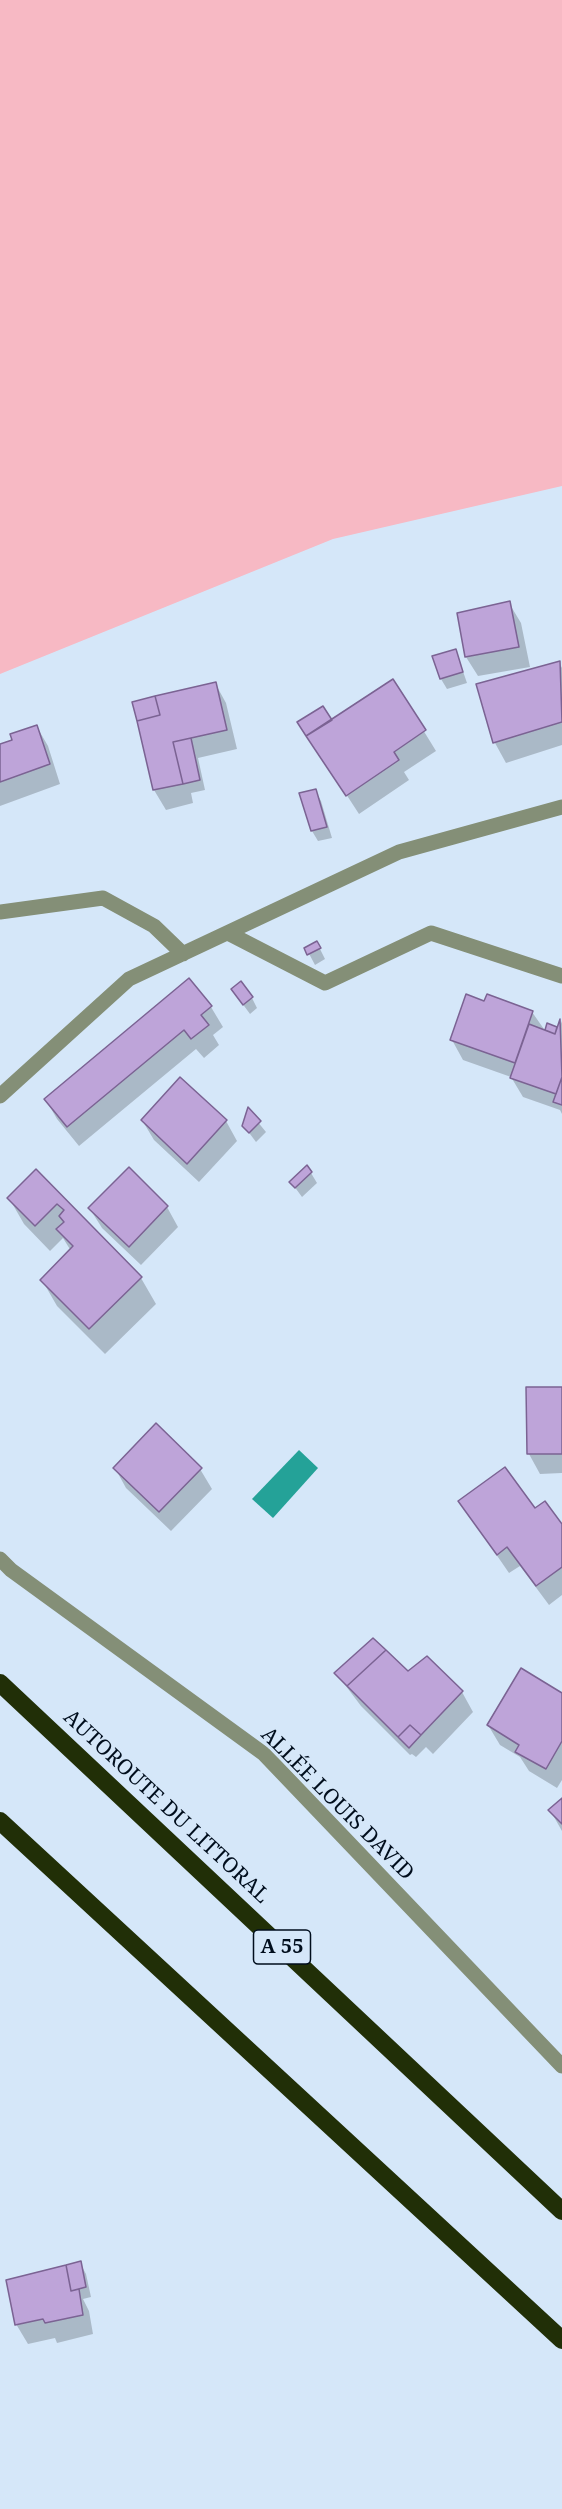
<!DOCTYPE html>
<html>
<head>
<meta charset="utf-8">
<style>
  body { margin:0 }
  canvas { display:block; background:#d5e7f9 }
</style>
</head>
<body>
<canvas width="562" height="2509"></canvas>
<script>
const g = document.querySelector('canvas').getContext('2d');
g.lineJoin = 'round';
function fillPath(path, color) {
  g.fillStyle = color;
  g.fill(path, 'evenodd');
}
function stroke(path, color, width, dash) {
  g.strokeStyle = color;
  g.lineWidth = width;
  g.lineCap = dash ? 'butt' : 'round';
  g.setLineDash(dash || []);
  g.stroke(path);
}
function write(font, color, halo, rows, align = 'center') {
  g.font = font + ' "Noto Serif",serif';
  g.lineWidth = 6;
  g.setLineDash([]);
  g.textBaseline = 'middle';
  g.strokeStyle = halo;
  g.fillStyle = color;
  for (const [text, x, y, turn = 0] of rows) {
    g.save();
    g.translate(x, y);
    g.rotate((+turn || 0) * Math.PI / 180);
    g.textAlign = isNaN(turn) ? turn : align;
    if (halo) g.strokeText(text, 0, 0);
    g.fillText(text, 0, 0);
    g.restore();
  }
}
fillPath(new Path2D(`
  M0 0H562V486L333 539 0 674Z`), '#f7b9c4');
fillPath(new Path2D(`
  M299 1450 318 1468 273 1518 252 1499Z`), '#24a298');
fillPath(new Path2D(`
  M509 603 521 623 530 667 478 676 466 657Z
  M456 651 467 683 447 689 441 679Z
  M559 662 562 668V745L506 763 495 743 478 685Z
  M393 681 436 751 404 772 409 780 359 814 320 754 331 722Z
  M215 683 226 703 237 749 198 758 205 790 191 793 193 803 166 810 154 790 138 720Z
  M37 727 48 746 60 784 0 806V745L14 741Z
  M315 790 321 801 332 838 318 841 312 831 301 794Z
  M317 943 325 959 315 965 306 948Z
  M189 980 211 1007 223 1027 213 1035 219 1045 204 1058 196 1049 79 1146 57 1119 46 1100Z
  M252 998 257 1008 250 1014 239 999Z
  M485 1003 532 1012 546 1032 548 1025 558 1031 562 1021V1114L560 1110 523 1097 511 1077 463 1060 452 1040Z
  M181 1079 226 1121 237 1141 199 1182 154 1140 142 1120Z
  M248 1110 266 1132 256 1142 244 1126Z
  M36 1171 141 1278 156 1304 105 1354 57 1306 42 1280 71 1251 63 1238 50 1251 24 1224 9 1198Z
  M311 1173 317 1183 302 1197 291 1182Z
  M167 1207 178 1227 141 1265 102 1228 90 1209Z
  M562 1388V1473L540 1474 529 1454Z
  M115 1468 200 1469 212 1489 171 1531 126 1488Z
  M460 1502 534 1510 562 1526V1595L549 1605 520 1566 509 1573Z
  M336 1673H408L462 1692 473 1712 433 1754 426 1747 416 1757 412 1754 410 1755 361 1706Z
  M562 1695V1780L557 1788 529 1771 520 1757 500 1745 488 1725Z
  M562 1800V1831L550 1810Z
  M80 2263 86 2274 91 2297 83 2299 89 2311 93 2334 57 2343 55 2338 28 2344 16 2324Z`), '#0003');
const building = new Path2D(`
  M510 601 519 647 465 657 457 613Z
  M456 649 463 672 440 679 432 656Z
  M560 661 562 722 493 743 476 684Z
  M393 679 426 730 394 752 399 760 346 796 306 736Z
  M216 682 227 730 173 742 183 784 153 790 137 721 160 715 155 696Z
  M155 696 160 715 137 721 132 702Z
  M323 706 332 720 306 736 297 722Z
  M37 725 50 764 0 782V744L12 740 10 734Z
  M191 738 200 780 183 784 173 742Z
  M316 789 327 827 311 831 299 793Z
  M317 941 321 948 307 955 304 948Z
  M189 978 212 1006 201 1015 209 1025 191 1039 184 1030 67 1127 44 1099Z
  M241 981 253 997 243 1005 231 989Z
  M466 994 484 1001 487 994 533 1011 515 1063 450 1040Z
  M560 1019 562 1077 556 1094 510 1078 529 1024 555 1034Z
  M547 1023 557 1027 555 1034 545 1030Z
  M180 1077 227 1120 187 1164 141 1120Z
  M562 1077V1105L553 1102Z
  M248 1107 261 1121 249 1133 242 1126Z
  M307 1165 312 1172 295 1188 289 1182Z
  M129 1167 168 1206 129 1247 88 1208Z
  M36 1169 142 1277 89 1329 40 1280 73 1246 56 1229 64 1222 59 1216 64 1210 57 1204 35 1226 7 1198Z
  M526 1387H562V1454H527Z
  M156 1423 202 1468 159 1512 113 1468Z
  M505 1467 535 1508 545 1501 562 1524V1567L536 1586 507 1547 497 1555 458 1501Z
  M373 1638 386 1650 347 1686 334 1673Z
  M386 1650 408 1671 427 1656 463 1691 421 1735 410 1725 398 1737 347 1686Z
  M521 1668 562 1693V1741L546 1769 515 1752 519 1745 487 1725Z
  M410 1725 421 1735 409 1748 398 1737Z
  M562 1798V1824L548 1810Z
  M81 2261 86 2287 71 2291 66 2265Z
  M66 2265 71 2291 79 2289 83 2315 45 2323 43 2319 15 2325 6 2280Z`);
fillPath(building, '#bea4d9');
stroke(building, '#7b6393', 1.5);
stroke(new Path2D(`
  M0 912 103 898 154 926 183 954
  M228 933 325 983 431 933 562 976
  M0 1096 129 979 399 852 562 807
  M0 1559 11 1570 264 1754 562 2066`), '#848f77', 15);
stroke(new Path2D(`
  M0 1683 562 2211
  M0 1821 562 2340`), '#212f07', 18);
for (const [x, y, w] of [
  [282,1947,57]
]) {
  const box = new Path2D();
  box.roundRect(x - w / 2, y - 17, w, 34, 4.5);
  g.fillStyle = '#d5e7f9';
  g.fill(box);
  stroke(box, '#010e1d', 1.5);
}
write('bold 20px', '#010e1d', null, [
  ["A 55",282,1947]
]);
write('21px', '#010e1d', '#d5e7f9', [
  ["ALLÉE LOUIS DAVID",337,1804,45],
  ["AUTOROUTE DU LITTORAL",166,1807,43]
]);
</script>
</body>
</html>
